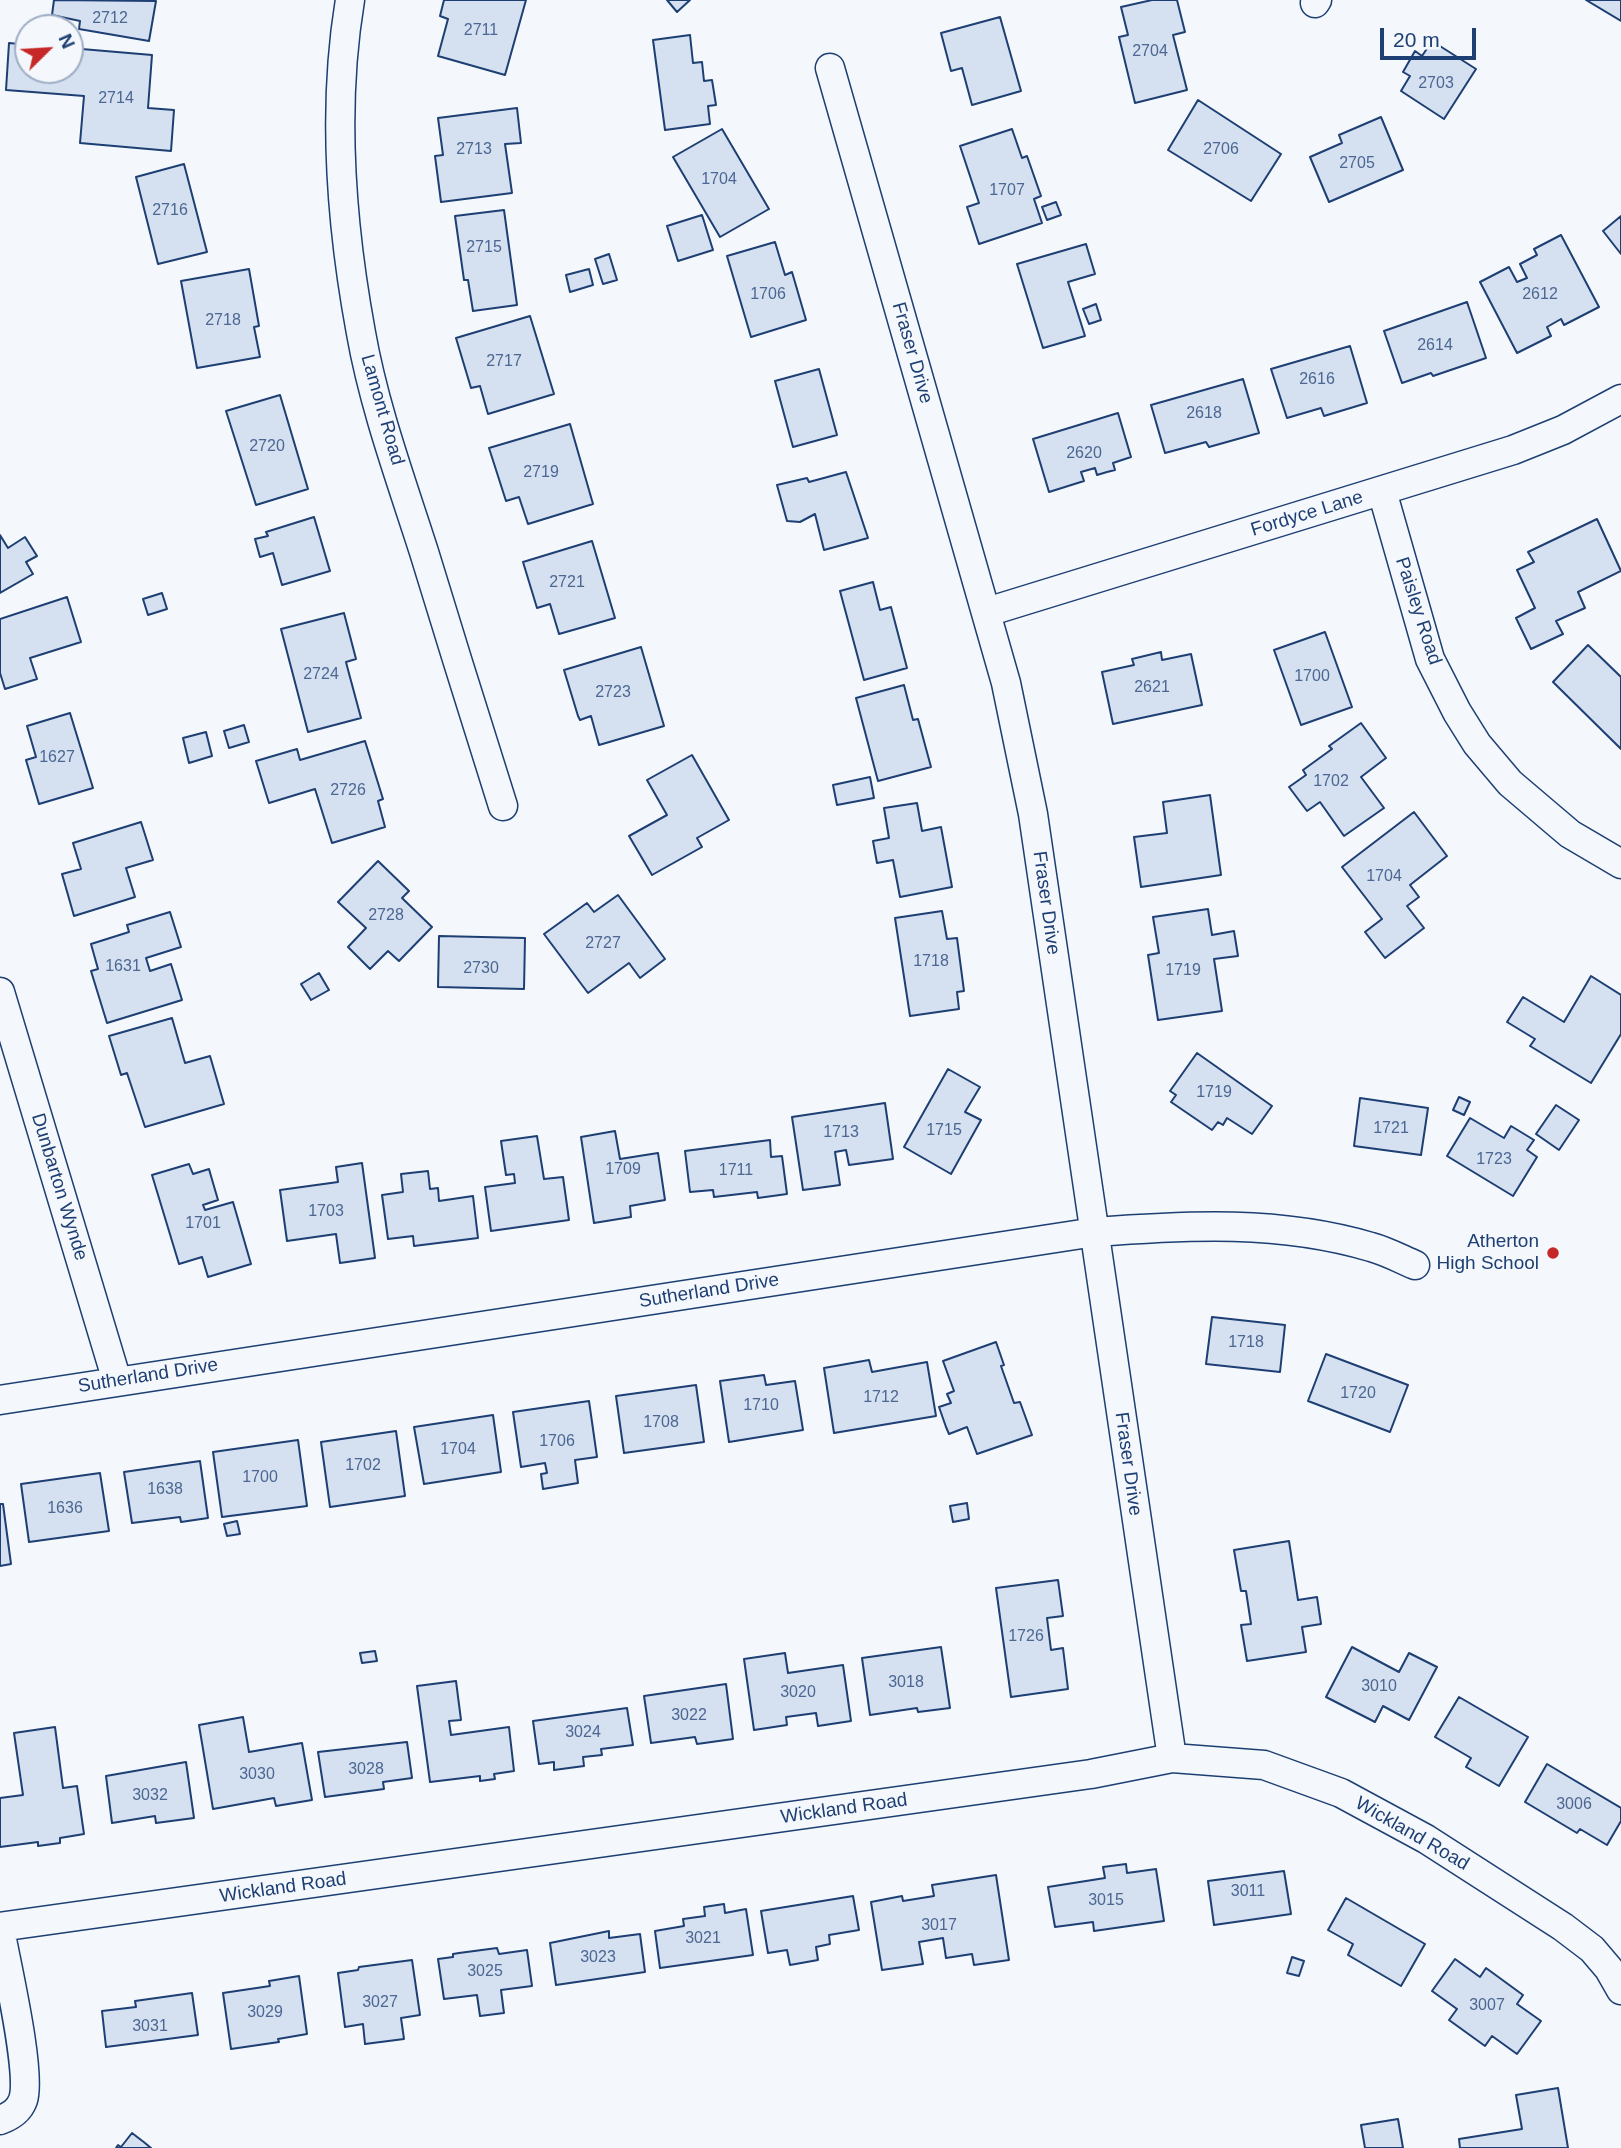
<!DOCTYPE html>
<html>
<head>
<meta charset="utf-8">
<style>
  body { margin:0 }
  #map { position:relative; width:1621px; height:2148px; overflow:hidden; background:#f4f7fb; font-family:Helvetica,sans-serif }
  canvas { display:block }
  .north { position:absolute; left:14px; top:14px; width:70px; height:70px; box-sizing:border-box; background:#f4f7fb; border:2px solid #9eadc5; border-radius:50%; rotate:66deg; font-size:19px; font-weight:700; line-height:28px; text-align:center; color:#1d3f73 }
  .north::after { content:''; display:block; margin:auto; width:24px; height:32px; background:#c62828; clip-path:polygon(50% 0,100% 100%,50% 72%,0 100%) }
  .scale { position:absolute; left:1380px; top:28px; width:96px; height:32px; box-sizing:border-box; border:4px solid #1d3f73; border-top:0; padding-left:9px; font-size:21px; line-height:24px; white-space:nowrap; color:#1d3f73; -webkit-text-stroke:5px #f4f7fb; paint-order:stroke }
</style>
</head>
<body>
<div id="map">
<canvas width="1621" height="2148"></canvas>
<div class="north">N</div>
<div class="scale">20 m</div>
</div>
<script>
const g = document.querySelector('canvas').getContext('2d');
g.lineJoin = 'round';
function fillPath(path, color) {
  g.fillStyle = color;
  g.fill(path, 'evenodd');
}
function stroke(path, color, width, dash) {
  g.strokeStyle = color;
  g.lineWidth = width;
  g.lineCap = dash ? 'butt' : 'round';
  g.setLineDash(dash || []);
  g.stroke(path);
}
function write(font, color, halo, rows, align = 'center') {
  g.font = font + ' Helvetica,sans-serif';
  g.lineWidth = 5;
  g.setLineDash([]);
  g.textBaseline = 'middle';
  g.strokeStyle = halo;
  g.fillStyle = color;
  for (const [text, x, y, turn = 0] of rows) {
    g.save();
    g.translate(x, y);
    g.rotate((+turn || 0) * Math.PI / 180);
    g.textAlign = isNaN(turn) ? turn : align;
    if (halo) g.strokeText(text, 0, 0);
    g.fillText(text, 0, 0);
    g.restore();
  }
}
const building = new Path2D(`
  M54 0 156 1 149 41 79 29 80 21 52 15Z
  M526 0 505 75 438 56 448 19 440 16 444 0Z
  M667 0H690L677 12Z
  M1152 0H1177L1185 32 1173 35 1187 90 1135 103 1119 37 1128 35 1121 7Z
  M1586 0H1621V21Z
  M1000 17 1021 91 972 105 962 68 951 71 941 33Z
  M690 35 693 63 702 62 704 81 712 80 716 105 708 106 710 124 665 130 653 40Z
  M1432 41 1476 69 1444 119 1401 91 1410 76 1403 72 1415 51 1422 56Z
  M9 43 28 45V70H70V48L152 55 148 108 174 110 171 151 80 143 84 96 6 90Z
  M1198 100 1281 154 1251 201 1168 150Z
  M517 108 521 143 505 144 512 193 441 202 435 156 443 155 438 118Z
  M1381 117 1403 170 1329 202 1310 157 1342 143 1339 135Z
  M722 129 769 209 720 237 673 157Z
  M1012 129 1022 158 1027 156 1041 196 1034 199 1042 223 979 244 967 207 979 203 960 146Z
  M184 164 207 252 158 264 136 177Z
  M1056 202 1061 215 1047 220 1042 207Z
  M504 210 517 305 473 311 468 280H464L455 216Z
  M702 215 713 250 678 261 667 226Z
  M1621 216V254L1603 231Z
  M1561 235 1599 307 1564 325 1561 319 1547 327 1551 336 1517 353 1480 282 1509 267 1517 282 1527 278 1520 264 1537 255 1534 249Z
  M775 242 785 275 792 272 806 320 751 337 727 256Z
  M1086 244 1095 274 1068 282 1085 336 1043 348 1017 264Z
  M609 254 617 280 603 284 595 259Z
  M249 269 259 326 254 327 260 357 197 368 181 281Z
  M589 269 593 285 570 292 566 275Z
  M1467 302 1486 358 1433 376 1431 373 1402 383 1384 331Z
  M1096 304 1101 320 1089 324 1083 309Z
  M530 316 554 394 488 414 480 386 471 388 456 338Z
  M1350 346 1367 403 1324 416 1321 408 1287 418 1271 369Z
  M819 369 837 435 793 447 775 381Z
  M1243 379 1259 433 1209 447 1206 442 1165 453 1151 405Z
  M280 395 308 489 256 505 226 411Z
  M1118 413 1131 457 1113 463 1115 470 1107 472 1097 475 1095 468 1081 472 1084 481 1049 492 1033 439Z
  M570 424 593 504 528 524 519 497 506 501 489 448Z
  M846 472 868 538 824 550 815 514 800 522 787 521 777 485 807 478 809 482Z
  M314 517 330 571 282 585 273 553 260 557 255 539 268 536 266 532Z
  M1597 519 1621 571 1578 592 1585 608 1556 621 1563 634 1531 649 1516 618 1535 608 1517 570 1534 562 1528 552Z
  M0 535 8 548 25 537 37 556 26 562 33 574 0 593Z
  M592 541 615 618 559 634 550 604 537 608 523 562Z
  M873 582 880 610 891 607 907 668 864 680 840 591Z
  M162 593 167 609 148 615 143 599Z
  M67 597 81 642 30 658 37 679 5 689 0 673V619Z
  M344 613 356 659 346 662 347 666 361 718 308 732 281 629Z
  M1325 632 1352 707 1301 725 1274 650Z
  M1588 645 1621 677V749L1553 682Z
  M641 647 664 726 599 745 591 716 580 720 578 716 564 670Z
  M1161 652 1162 660 1191 654 1202 705 1113 724 1102 672 1134 665 1132 659Z
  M904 685 913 720 918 719 931 767 878 781 856 698Z
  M70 713 93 788 39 804 26 760 36 757 27 726Z
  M1361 723 1386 758 1361 777 1384 808 1344 836 1320 802 1307 811 1289 787 1306 775 1303 770 1332 749 1329 746Z
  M244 725 249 742 229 748 224 731Z
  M206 732 212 756 189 763 183 738Z
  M365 741 383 799 378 801 385 827 332 843 315 789 269 803 256 761 297 749 300 760Z
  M692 755 729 820 697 838 702 847 652 875 629 836 667 815 647 780Z
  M870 777 874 798 837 805 833 785Z
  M1210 795 1221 875 1141 887 1134 837 1167 833 1163 802Z
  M917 803 922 831 941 827 952 887 900 897 893 860 877 863 873 841 889 838 884 808Z
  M1414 812 1447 856 1410 885 1419 897 1407 906 1424 928 1385 958 1365 932 1382 919 1342 867Z
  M141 822 153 860 126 868 135 897 74 916 62 874 81 869 73 843Z
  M378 861 409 891 402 898 432 927 399 961 388 951 370 969 348 947 366 928 338 902Z
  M618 895 665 959 640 978 629 963 588 993 544 934 587 903 594 912Z
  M1208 909 1212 935 1234 931 1238 956 1214 959 1222 1011 1158 1020 1148 955 1159 953 1153 917Z
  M942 911 947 939 957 938 964 991 957 992 959 1009 910 1016 895 918Z
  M170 912 181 947 146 958 150 971 171 964 182 1000 107 1023 91 971 98 969 91 944 129 932 127 925Z
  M439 936 525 938 524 989 438 987Z
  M319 973 329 990 311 1000 301 984Z
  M1591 976 1621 995V1034L1591 1083 1530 1046 1535 1039 1507 1022 1523 997 1564 1022Z
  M172 1018 185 1063 210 1056 224 1104 145 1127 127 1073 121 1075 109 1036Z
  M1197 1053 1272 1106 1252 1134 1227 1118 1223 1125 1218 1122 1212 1130 1171 1102 1176 1095 1170 1091Z
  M948 1069 980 1087 965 1112 981 1120 951 1174 904 1147Z
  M1459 1097 1470 1102 1464 1115 1453 1110Z
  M1360 1098 1428 1108 1421 1155 1354 1146Z
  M885 1103 893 1159 849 1165 846 1150 835 1152 840 1185 803 1190 792 1117Z
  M1556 1105 1579 1120 1559 1150 1536 1134Z
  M1470 1118 1504 1138 1511 1126 1534 1140 1527 1150 1537 1157 1513 1196 1447 1156Z
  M615 1131 620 1159 658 1153 665 1200 630 1206 631 1217 594 1223 581 1137Z
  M537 1136 544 1179 563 1177 569 1220 491 1231 485 1187 515 1183 514 1174 506 1175 501 1141Z
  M770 1140 771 1157 782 1156 787 1194 758 1198 757 1192 714 1197 713 1190 690 1192 685 1151Z
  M362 1163 375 1258 340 1263 336 1234 287 1241 280 1190 338 1182 336 1167Z
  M189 1164 193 1174 209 1169 211 1176 218 1200 203 1205 205 1210 233 1202 251 1264 208 1277 202 1257 179 1264 152 1175Z
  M428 1171 430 1189 438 1188 439 1201 473 1196 478 1238 414 1246 413 1236 388 1239 382 1195 403 1192 401 1174Z
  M1212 1317 1285 1325 1280 1372 1206 1364Z
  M996 1342 1004 1365 1001 1366 1014 1403 1020 1402 1032 1435 977 1454 967 1427 949 1434 946 1427 939 1407 951 1403 947 1394 954 1391 943 1361Z
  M1326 1354 1408 1385 1390 1432 1308 1401Z
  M869 1360 872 1372 927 1362 936 1416 834 1433 824 1368Z
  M764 1375 766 1385 795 1381 803 1430 729 1442 720 1381Z
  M696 1385 704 1442 624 1453 616 1396Z
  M589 1401 597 1457 575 1460 578 1483 543 1489 541 1474 547 1473 545 1463 521 1467 513 1412Z
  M493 1415 501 1472 424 1484 414 1427Z
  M396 1431 405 1496 330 1507 321 1442Z
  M298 1440 307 1506 222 1517 213 1452Z
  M200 1461 208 1518 181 1522 180 1517 132 1523 124 1472Z
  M100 1473 109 1531 29 1542 21 1484Z
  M967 1503 969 1519 953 1522 950 1506Z
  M0 1504H3L11 1564 0 1566Z
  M237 1521 240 1534 227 1536 224 1524Z
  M1289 1541 1298 1600 1317 1597 1321 1624 1302 1627 1306 1652 1247 1661 1241 1625 1251 1624 1246 1591H1241L1234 1550Z
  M1058 1580 1063 1616 1047 1618 1051 1650 1063 1648 1068 1689 1011 1697 996 1588Z
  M941 1647 950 1708 918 1712 917 1708 870 1715 862 1658Z
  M1352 1647 1399 1672 1409 1653 1437 1667 1409 1720 1383 1706 1375 1722 1326 1697Z
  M375 1651 377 1661 362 1663 360 1653Z
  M785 1653 788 1673 843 1665 851 1721 818 1726 816 1713 786 1717 787 1725 754 1730 744 1659Z
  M456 1681 461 1720 449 1721 451 1735 509 1727 514 1771 494 1774 495 1779 480 1781V1776L430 1782 417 1686Z
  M726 1684 733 1739 697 1744 695 1737 651 1743 644 1696Z
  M1459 1697 1528 1737 1499 1786 1466 1767 1471 1758 1435 1737Z
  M627 1708 633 1745 601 1749 602 1755 583 1757 584 1766 554 1770V1762L539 1764 533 1721Z
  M243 1717 249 1752 302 1743 312 1800 276 1806 274 1798 213 1809 199 1725Z
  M55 1727 63 1788 77 1786 84 1834 60 1838V1843L38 1846V1842L0 1847V1798L23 1795 14 1733Z
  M407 1742 412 1778 383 1782 384 1789 325 1797 318 1752Z
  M186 1762 194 1818 156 1823 155 1816 112 1823 106 1776Z
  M1547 1764 1621 1808V1821L1607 1845 1580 1829 1577 1833 1525 1802Z
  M1126 1864 1127 1873 1156 1869 1164 1921 1094 1931 1093 1922 1055 1927 1048 1887 1105 1878 1103 1867Z
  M1284 1871 1291 1914 1214 1925 1208 1881Z
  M996 1875 1009 1960 974 1965 972 1954 946 1958 943 1938 919 1942 923 1964 882 1970 871 1902 902 1896 903 1901 934 1896 932 1885Z
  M853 1896 859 1930 829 1935 830 1944 816 1947 818 1960 790 1965 787 1950 768 1953 761 1911Z
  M1346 1898 1425 1944 1401 1986 1348 1955 1353 1944 1328 1930Z
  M724 1904 725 1913 746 1909 753 1955 660 1968 655 1931 684 1926 683 1919 705 1916 704 1907Z
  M609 1931V1938L640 1934 645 1972 556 1985 550 1943Z
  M497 1948 499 1954 527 1950 532 1986 501 1990 504 2013 480 2016 477 1995 444 1999 438 1959 453 1957V1954L459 1953Z
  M1292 1957 1304 1961 1299 1976 1287 1973Z
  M1455 1959 1480 1977 1486 1968 1523 1995 1517 2004 1541 2021 1517 2054 1492 2036 1485 2046 1449 2020 1457 2009 1432 1991Z
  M412 1960 420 2015 401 2018 404 2039 365 2044 363 2024 345 2027 338 1973 358 1970 359 1967Z
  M299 1976 307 2034 278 2039 279 2042 231 2049 223 1993 270 1986 269 1981Z
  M192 1993 198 2035 106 2047 102 2011 136 2007 135 2001Z
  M1558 2088 1568 2148H1460L1459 2139 1522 2129 1516 2095Z
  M1398 2119 1403 2148H1365L1361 2125Z
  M132 2133 145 2143 151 2148H116L118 2145 121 2147Z`);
fillPath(building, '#d5e0f0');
stroke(building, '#1d3f73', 2);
const minor = new Path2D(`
  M350 0C332 108 341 225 361 333 374 407 401 480 424 552 450 637 476 721 503 806
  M1315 3 1317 0
  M830 68 1006 683 1033 814 1172 1758
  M1382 491 1430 659 1457 712 1477 744 1510 783 1570 834 1621 864
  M987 612 1513 450 1563 430 1621 399
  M0 992 117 1381
  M0 1400 1095 1232C1188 1225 1280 1220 1371 1247 1386 1251 1401 1259 1415 1265
  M0 1927 1091 1774 1172 1758 1264 1765 1341 1793 1426 1839 1563 1927 1592 1949 1609 1969 1621 1990
  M0 1929C6 1963 32 2073 23 2100 19 2111 11 2116 0 2120`);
stroke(minor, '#1d3f73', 31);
stroke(minor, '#f4f7fb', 28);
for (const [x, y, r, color] of [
  [1553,1253,7,"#c62828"]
]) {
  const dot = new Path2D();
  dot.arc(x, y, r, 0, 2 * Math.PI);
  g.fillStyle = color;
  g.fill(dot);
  stroke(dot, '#f4f7fb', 2.5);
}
write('16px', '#4b6792', null, [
  ["2712",110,19],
  ["2711",481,31],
  ["2704",1150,52],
  ["2703",1436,84],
  ["2714",116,99],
  ["2713",474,150],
  ["2706",1221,150],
  ["2705",1357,164],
  ["1704",719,180],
  ["1707",1007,191],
  ["2716",170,211],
  ["2715",484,248],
  ["1706",768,295],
  ["2612",1540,295],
  ["2718",223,321],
  ["2614",1435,346],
  ["2717",504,362],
  ["2616",1317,380],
  ["2618",1204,414],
  ["2720",267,447],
  ["2620",1084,454],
  ["2719",541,473],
  ["2721",567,583],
  ["2724",321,675],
  ["1700",1312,677],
  ["2621",1152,688],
  ["2723",613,693],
  ["1627",57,758],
  ["1702",1331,782],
  ["2726",348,791],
  ["1704",1384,877],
  ["2728",386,916],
  ["2727",603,944],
  ["1718",931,962],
  ["1631",123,967],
  ["2730",481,969],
  ["1719",1183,971],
  ["1719",1214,1093],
  ["1721",1391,1129],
  ["1715",944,1131],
  ["1713",841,1133],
  ["1723",1494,1160],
  ["1709",623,1170],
  ["1711",736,1171],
  ["1703",326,1212],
  ["1701",203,1224],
  ["1718",1246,1343],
  ["1720",1358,1394],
  ["1712",881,1398],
  ["1710",761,1406],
  ["1708",661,1423],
  ["1706",557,1442],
  ["1704",458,1450],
  ["1702",363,1466],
  ["1700",260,1478],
  ["1638",165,1490],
  ["1636",65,1509],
  ["1726",1026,1637],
  ["3018",906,1683],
  ["3010",1379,1687],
  ["3020",798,1693],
  ["3022",689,1716],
  ["3024",583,1733],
  ["3028",366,1770],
  ["3030",257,1775],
  ["3032",150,1796],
  ["3006",1574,1805],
  ["3011",1248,1892],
  ["3015",1106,1901],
  ["3017",939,1926],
  ["3021",703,1939],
  ["3023",598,1958],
  ["3025",485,1972],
  ["3027",380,2003],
  ["3007",1487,2006],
  ["3029",265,2013],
  ["3031",150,2027]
]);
write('19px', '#1d3f73', '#f4f7fb', [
  ["Fraser Drive",912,353,74],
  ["Lamont Road",382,410,74],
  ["Fordyce Lane",1307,514,-17],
  ["Paisley Road",1418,611,72],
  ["Fraser Drive",1046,903,82],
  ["Dunbarton Wynde",59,1187,73],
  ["Sutherland Drive",709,1291,-9],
  ["Sutherland Drive",148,1376,-9],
  ["Fraser Drive",1128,1464,82],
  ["Wickland Road",844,1809,-8],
  ["Wickland Road",1412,1834,30],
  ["Wickland Road",283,1888,-8]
]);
write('19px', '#1d3f73', '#f4f7fb', [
  ["Atherton",1539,1242],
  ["High School",1539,1264]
], 'right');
</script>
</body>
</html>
